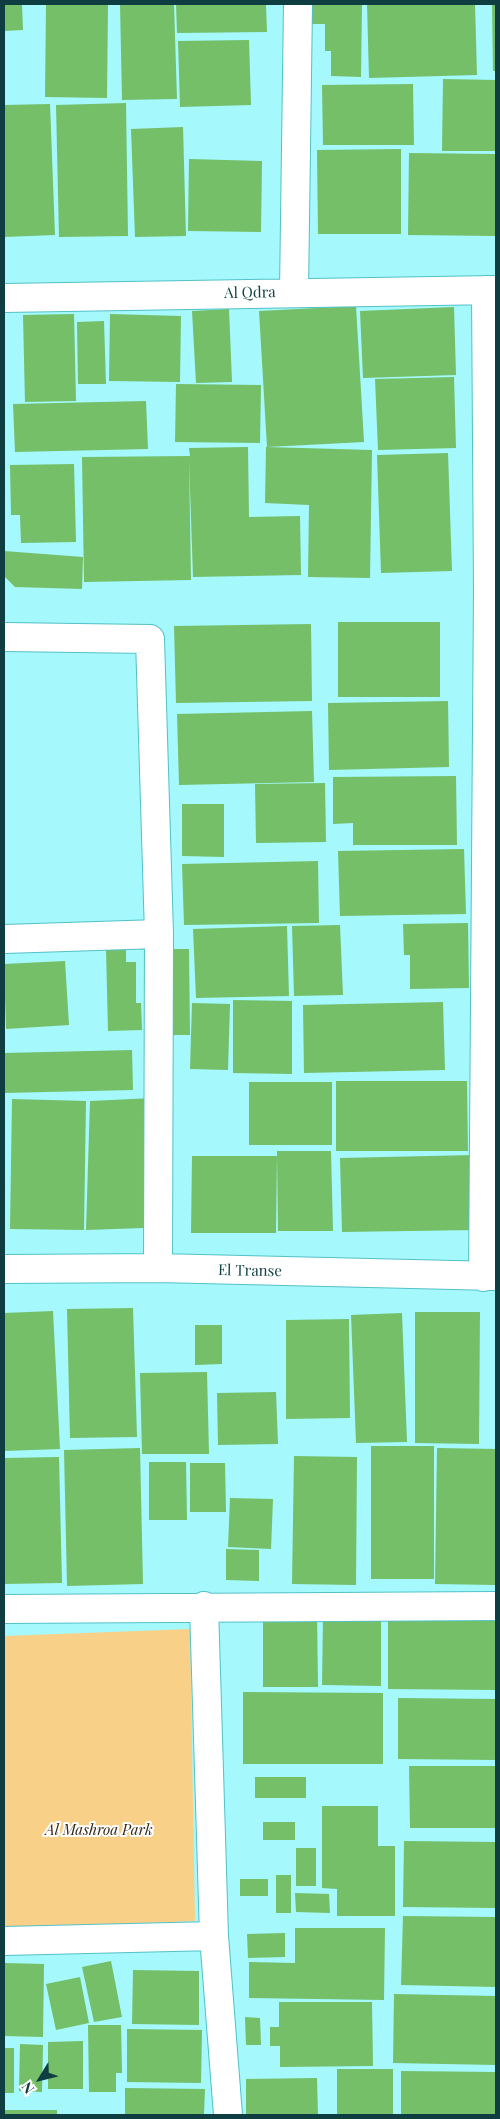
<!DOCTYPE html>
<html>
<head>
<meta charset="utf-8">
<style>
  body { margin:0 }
  #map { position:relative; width:500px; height:2119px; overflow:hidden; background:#a5f8fc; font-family:"Playfair Display",serif }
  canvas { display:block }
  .frame { position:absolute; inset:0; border:5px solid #0e3e41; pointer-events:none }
  .north { position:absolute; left:15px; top:2054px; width:50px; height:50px; -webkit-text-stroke:4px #fff; paint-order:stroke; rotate:234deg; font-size:14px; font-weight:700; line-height:20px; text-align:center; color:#0e3e41 }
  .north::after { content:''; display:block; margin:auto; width:18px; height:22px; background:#0e3e41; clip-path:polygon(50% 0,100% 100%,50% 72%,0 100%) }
</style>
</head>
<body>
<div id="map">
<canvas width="500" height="2119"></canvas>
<div class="frame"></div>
<div class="north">N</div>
</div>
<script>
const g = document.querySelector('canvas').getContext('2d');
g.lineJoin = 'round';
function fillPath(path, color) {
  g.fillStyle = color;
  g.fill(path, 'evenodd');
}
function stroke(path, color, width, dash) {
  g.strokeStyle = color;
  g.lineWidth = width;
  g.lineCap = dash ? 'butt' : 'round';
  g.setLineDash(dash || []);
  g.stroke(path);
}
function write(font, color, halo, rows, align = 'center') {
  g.font = font + ' "Playfair Display",serif';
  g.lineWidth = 4;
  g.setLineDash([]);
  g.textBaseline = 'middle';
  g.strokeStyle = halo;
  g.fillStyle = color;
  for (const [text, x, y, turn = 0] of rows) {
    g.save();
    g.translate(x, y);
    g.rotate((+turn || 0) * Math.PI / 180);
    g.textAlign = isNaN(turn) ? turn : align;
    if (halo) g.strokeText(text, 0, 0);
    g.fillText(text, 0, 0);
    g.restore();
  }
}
fillPath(new Path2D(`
  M190 1629 195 1921 4 1929V1636Z`), '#f9d088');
fillPath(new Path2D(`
  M4 4H22L23 30 4 31Z
  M46 4H108L107 98 45 97Z
  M120 4H174L177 99 122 100Z
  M176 4H266L267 32 177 33Z
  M307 4H362L361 77 331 76V51H325V24H306Z
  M367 4H475L477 75 369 78Z
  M492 4H496V71H493Z
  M249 40 251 105 180 107 178 41Z
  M443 79 496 80V151H442Z
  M413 84 414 145H323L322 85Z
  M126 103 128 236 59 237 56 105Z
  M50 104 55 235 4 237V105Z
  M183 127 186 236 135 237 131 129Z
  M401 149V234H318L317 150Z
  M409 153 496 154V236L408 235Z
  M189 159 262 161 261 232 188 231Z
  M356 306 364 442 267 447 259 311Z
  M454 307 456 375 363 378 360 311Z
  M229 309 232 382 196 383 192 311Z
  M74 314 76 401 25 402 23 315Z
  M110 314 181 316 180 382 109 381Z
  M104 321 106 384H78L77 322Z
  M454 377 456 448 378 450 375 379Z
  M176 384 261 385 260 443 175 442Z
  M146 401 148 449 15 452 13 404Z
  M248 447 249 517 300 516 301 575 193 577 189 460 191 580 84 582 82 457 190 456 189 448Z
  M266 447 372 450 370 578 308 577 309 505 265 503Z
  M448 453 452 571 381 573 377 455Z
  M74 464 76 542 21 543 20 515H11L10 465Z
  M4 551 83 557 82 589 15 587 4 576Z
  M338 622H440V697H338Z
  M311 624 312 701 176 703 174 626Z
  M448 701 449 767 329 770 328 703Z
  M312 711 314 782 179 785 177 714Z
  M456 776 457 845H353V823L333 824V777Z
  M325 783 326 842 256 843 255 784Z
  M182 804H224V857L182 856Z
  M464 849 466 914 340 916 338 851Z
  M318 861 319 923 184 925 182 864Z
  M468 923 469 988 410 989V955H404L403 924Z
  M340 925 343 995 294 996 292 926Z
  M287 926 289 996 196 998 193 929Z
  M106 949H126V962H136V1003H141L142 1030 108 1031Z
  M165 949H189L190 1035H166Z
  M65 961 69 1025 6 1029 4 964Z
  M233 1000 292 1001V1074L233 1073Z
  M443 1002 445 1070 304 1073 303 1005Z
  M192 1003 230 1004 228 1070 190 1069Z
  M132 1050 133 1090 4 1093V1053Z
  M336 1081H467L468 1151H336Z
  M249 1082H332V1145H249Z
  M153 1098 148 1224 143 1228 86 1230 90 1101Z
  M12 1099 86 1101 84 1230 10 1229Z
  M277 1151H331L333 1231H278Z
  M474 1155 476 1230 342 1232 340 1158Z
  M192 1156H277L276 1233H191Z
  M133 1308 137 1437 70 1438 67 1309Z
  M53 1311 60 1449 4 1451V1313Z
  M415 1312H480L479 1444 415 1443Z
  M402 1313 407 1442 356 1443 351 1315Z
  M349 1319 350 1418 286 1419V1320Z
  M195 1325H222V1364L195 1365Z
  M207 1372 209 1454H142L140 1373Z
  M276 1392 278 1444 218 1445 217 1393Z
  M371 1446H434V1579H371Z
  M140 1448 143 1584 67 1586 64 1450Z
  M437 1448 496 1449V1585L435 1584Z
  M294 1456 357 1457 356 1585 292 1584Z
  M59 1457 62 1583 4 1584V1458Z
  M149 1462H186L187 1520H149Z
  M190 1463H225L226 1512H190Z
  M230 1498 273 1499 271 1549 228 1547Z
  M226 1549 259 1550V1581L226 1580Z
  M317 1613 318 1687H263V1614Z
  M323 1615H381V1686L322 1685Z
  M388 1616 496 1617V1690L388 1689Z
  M243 1692 383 1693V1764H243Z
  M398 1698 496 1699V1760L398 1759Z
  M409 1766H496V1828H410Z
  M255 1777H306V1798H255Z
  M322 1806H378V1846H395V1916H337V1889L322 1888Z
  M263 1822H295V1840H263Z
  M404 1841 496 1842V1908L403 1907Z
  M296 1848H316V1886H296Z
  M276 1875H291V1913H276Z
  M240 1879H268V1896H240Z
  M295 1893 329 1894 330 1913 296 1912Z
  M403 1916 496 1917V1987L401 1985Z
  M295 1928H385L384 2000 249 1998V1962L295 1963Z
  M285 1933V1957L248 1958 247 1934Z
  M111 1961 122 2017 94 2022 82 1967Z
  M4 1963 44 1964 43 2037 4 2036Z
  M133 1970 199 1971V2025L132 2024Z
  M80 1977 89 2023 56 2030 46 1984Z
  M394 1994 496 1996V2065L393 2063Z
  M279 2002H372L373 2066 280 2067V2046H270V2027H279Z
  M245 2017 260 2018 261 2045H246Z
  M88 2025H121L122 2073H116V2092H89Z
  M127 2029 202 2030 201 2083 127 2082Z
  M83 2041V2089H48V2042Z
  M20 2044 43 2045 42 2092 19 2091Z
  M4 2048H14V2093H4Z
  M337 2069H393V2115H337Z
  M401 2071 496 2072V2115H401Z
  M317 2078 318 2115H246V2079Z
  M125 2088 205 2089 204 2115H125Z
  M5 2110H57V2115H5Z`), '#74bf67');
const minor = new Path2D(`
  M294 292 298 4
  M4 298 496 290
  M4 637 150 639 159 934 158 1268
  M4 939 159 934
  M4 1269 158 1268 496 1276
  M483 1277 488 591 486 290
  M204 1606 214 1936 228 2115
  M4 1609 496 1606
  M4 1941 214 1936`);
stroke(minor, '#53c1c7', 30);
stroke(minor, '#fff', 28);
write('15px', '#0e3e41', '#fff', [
  ["Al Qdra",250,293,-1],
  ["El Transe",250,1271,1]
]);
write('italic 15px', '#352a17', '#fff', [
  ["Al Mashroa Park",99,1830]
]);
</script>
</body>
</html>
